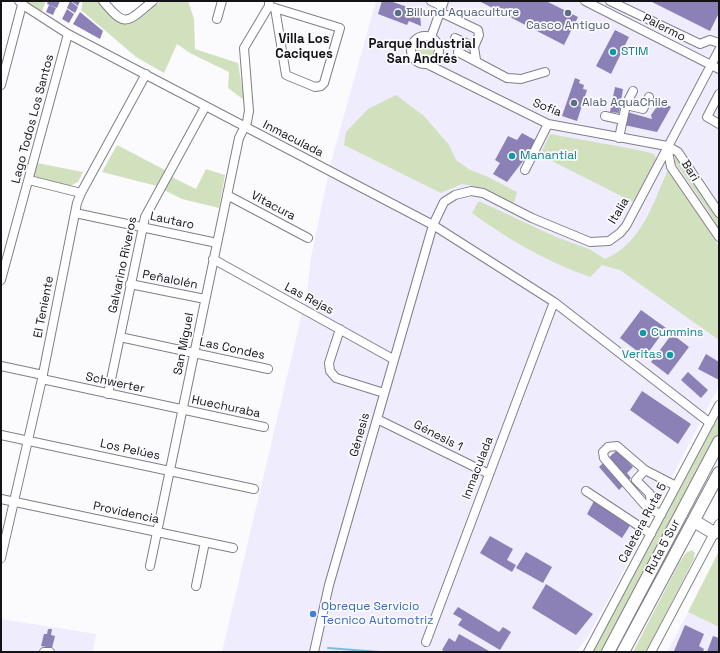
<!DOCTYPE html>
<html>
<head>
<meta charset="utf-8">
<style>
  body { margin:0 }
  #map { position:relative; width:720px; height:653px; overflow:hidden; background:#fbfafd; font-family:"Space Grotesk",sans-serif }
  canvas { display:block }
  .frame { position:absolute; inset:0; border:2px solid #121217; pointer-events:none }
</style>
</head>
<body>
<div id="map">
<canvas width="720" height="653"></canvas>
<div class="frame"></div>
</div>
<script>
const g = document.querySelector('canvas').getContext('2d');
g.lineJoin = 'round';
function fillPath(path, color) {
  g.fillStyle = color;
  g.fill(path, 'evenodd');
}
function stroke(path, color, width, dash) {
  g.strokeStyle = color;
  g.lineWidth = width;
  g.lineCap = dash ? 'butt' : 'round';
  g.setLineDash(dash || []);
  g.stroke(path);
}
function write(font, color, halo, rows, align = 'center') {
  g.font = font + ' "Space Grotesk",sans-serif';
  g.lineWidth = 3.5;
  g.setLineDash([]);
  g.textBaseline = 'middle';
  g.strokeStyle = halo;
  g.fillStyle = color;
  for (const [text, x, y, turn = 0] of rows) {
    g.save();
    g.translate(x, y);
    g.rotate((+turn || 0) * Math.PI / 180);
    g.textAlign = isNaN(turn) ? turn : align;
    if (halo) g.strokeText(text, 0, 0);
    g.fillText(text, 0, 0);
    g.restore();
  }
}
fillPath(new Path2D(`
  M376 1H719V386L612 593 587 638 576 652H222L307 292 311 257 331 162Z
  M688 612 719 627V652H667Z
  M1 619 96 634 93 651 96 652H1Z`), '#efecfe');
fillPath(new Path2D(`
  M26 1H46L42 11 32 7Z
  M83 1H99C124 33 129 28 159 3V1H188L194 19 195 49 238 63 244 100 228 88 229 72 190 53 177 44 164 73 136 57 81 10Z
  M415 50a10 10 0 1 1 20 0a10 10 0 1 1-20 0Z
  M396 95 424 116 449 145 456 160 470 170 486 176 517 192 514 203 484 188 462 184 441 193 344 145 346 132 368 109Z
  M550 134 639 150 654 154 656 159 633 202 540 155Z
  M117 145 165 170 157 186 102 172Z
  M675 156H678L719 213V227L675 162Z
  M37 163 83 172 78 182 70 186 34 177 33 175Z
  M669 167 719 247V340L620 270 602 265 590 277C547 262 509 240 472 213L478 202H481L556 237 589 249 605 259C642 244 654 201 669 167Z
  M206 169 225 175 219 208 182 199 164 190 172 177 196 189Z
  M719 413V433L703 463 601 652H592Z
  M692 550 695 553 694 559 646 652H633L679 563 686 553Z
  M719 551V627L688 612Z`), '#d1e1be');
stroke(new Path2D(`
  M328 648 380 652`), '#7cbddc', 2);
fillPath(new Path2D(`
  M48 1H60L57 8 47 4Z
  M70 1 78 7 75 13 67 8Z
  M71 1H80L78 6Z
  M382 1H390L416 10V12L420 15 421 26 409 21 407 25 378 14Z
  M479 1H546L578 17 564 45Z
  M650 1H719V13L710 31Z
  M49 5 56 8 53 15 46 12Z
  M67 9 74 14 69 23 62 19Z
  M80 12 103 31 100 39 73 24Z
  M615 30 629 37 611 74 596 66Z
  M575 78 580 80 579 83 584 85 583 89 587 90 577 121 562 116Z
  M615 87 623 89 619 113 610 112Z
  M661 101 671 107 657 132 624 125 627 112 652 119 651 115Z
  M522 133 535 140 530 152 507 182 493 174 500 163 495 160 508 136 517 140Z
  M641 310 666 328 645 357 620 338Z
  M672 334 689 347 668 375 651 362Z
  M706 354 719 362V380L698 369Z
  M688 372 708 390 701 398 681 380Z
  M642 391 691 424 678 444 630 410Z
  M617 450 633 467 627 473 631 478 619 490 599 467Z
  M594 501 631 524 622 538 587 514Z
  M490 536 513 549 507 560 516 565 512 572 480 553Z
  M526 552 552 567 543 583 516 568Z
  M546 584 593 614 576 635 532 608Z
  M458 607 499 632 503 627 511 632 500 650 458 625 462 619 453 614Z
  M685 625 704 634 699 646 704 649 703 652 674 651Z
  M48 629H52L51 635 55 636 52 648 41 646 44 634H47Z
  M459 634 489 651 488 652H446L442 650 449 638 455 642Z
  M713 636 719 638V652H707Z`), '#8b81b7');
const minor = new Path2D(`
  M19 1 23 5 68 34 433 225 554 302 710 423
  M103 1C126 29 127 22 153 1
  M431 1 442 6
  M585 1 719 69
  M610 1 700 44 710 40 719 43
  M269 6 275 8 340 28 324 83 321 86 315 87 286 75 275 8
  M440 12 478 30 479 35 474 47 476 60
  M217 19 222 1
  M411 50a14 14 0 1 1 28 0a14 14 0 1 1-28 0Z
  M431 37 444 1
  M455 38 474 47
  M458 52 507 78 521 79 545 72
  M427 64 548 124 667 146 678 152 719 213
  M1 85 23 1
  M719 94 707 117 719 124
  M626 105 643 109 649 97
  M605 116 623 120
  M619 138 626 105 633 91
  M667 146 671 167 719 237
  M525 170 548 124
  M29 180 81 193
  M227 195 308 238
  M75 213 217 243
  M213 259 393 359
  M1 280 68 34
  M130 284 205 299
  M340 329 329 363 330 371 336 378 384 393
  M120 337 268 369
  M1 366 43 375
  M42 379 264 427
  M108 394 145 217 205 107
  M377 419 489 474
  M1 435 254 489
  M645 470 636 480 650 494 651 509
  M586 491 651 534
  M1 499 233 548
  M661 515 645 505 604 458 603 452 608 447 617 446 645 470 676 486
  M1 558 42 379 77 203 81 193 146 74
  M150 566 239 138 247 122 249 111 244 48 269 6V1
  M196 586 205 542
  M426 642 554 302
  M44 652H50
  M314 652 329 585 433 225 444 202 455 195 471 191 483 193 532 218 590 242 609 241 620 233 626 226 719 50
  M588 652 719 405
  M651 652 719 524`);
const highway = new Path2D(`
  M694 521 714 533
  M608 652 719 442
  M623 652 719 473`);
stroke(minor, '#807e8b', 10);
stroke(highway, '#807e8b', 14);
stroke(minor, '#fff', 8);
stroke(highway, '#fff', 12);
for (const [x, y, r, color] of [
  [398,13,4,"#5c6f8a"],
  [568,13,4,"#5c6f8a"],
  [613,52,4,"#0f9aa8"],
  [574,103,4,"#5c6f8a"],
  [512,156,4,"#0f9aa8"],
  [643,333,4,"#0f9aa8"],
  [670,355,4,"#0f9aa8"],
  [313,614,4,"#3f7fe0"]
]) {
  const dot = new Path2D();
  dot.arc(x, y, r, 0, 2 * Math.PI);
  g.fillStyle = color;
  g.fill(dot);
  stroke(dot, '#fbfafd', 1.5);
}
write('12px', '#4e5e75', '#fbfafd', [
  ["Billund Aquaculture",406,13],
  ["Casco Antiguo",568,26,"center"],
  ["Alab AquaChile",582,103]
], 'left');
write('12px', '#121217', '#fbfafd', [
  ["Palermo",664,28,27],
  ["Sofía",547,108,21],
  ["Lago Todos Los Santos",33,119,-75],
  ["Inmaculada",293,139,27],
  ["Bari",690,171,58],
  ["Vitacura",273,206,28],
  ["Italia",619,211,-59],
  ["Lautaro",172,221,12],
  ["Galvarino Riveros",123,265,-78],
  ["Peñalolén",170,280,11],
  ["Las Rejas",309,299,28],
  ["El Teniente",44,307,-79],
  ["San Miguel",184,344,-79],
  ["Las Condes",232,349,12],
  ["Schwerter",115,383,12],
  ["Huechuraba",226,407,12],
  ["Génesis",360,435,-74],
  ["Génesis 1",438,436,27],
  ["Los Pelúes",130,450,12],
  ["Inmaculada",478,468,-69],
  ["Providencia",126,513,12],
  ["Caletera Ruta 5",643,523,-62],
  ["Ruta 5 Sur",663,547,-62]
]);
write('12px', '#0d838f', '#fbfafd', [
  ["STIM",621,52],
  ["Manantial",520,156],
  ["Cummins",651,333],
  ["Veritas",662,355,"right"]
], 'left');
write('12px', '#366cbe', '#fbfafd', [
  ["Obreque Servicio",321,607],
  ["Tecnico Automotriz",321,621]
], 'left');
write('bold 13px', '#121217', '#fbfafd', [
  ["Villa Los",304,39],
  ["Caciques",304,54],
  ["Parque Industrial",422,44],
  ["San Andrés",422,59]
]);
</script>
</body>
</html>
